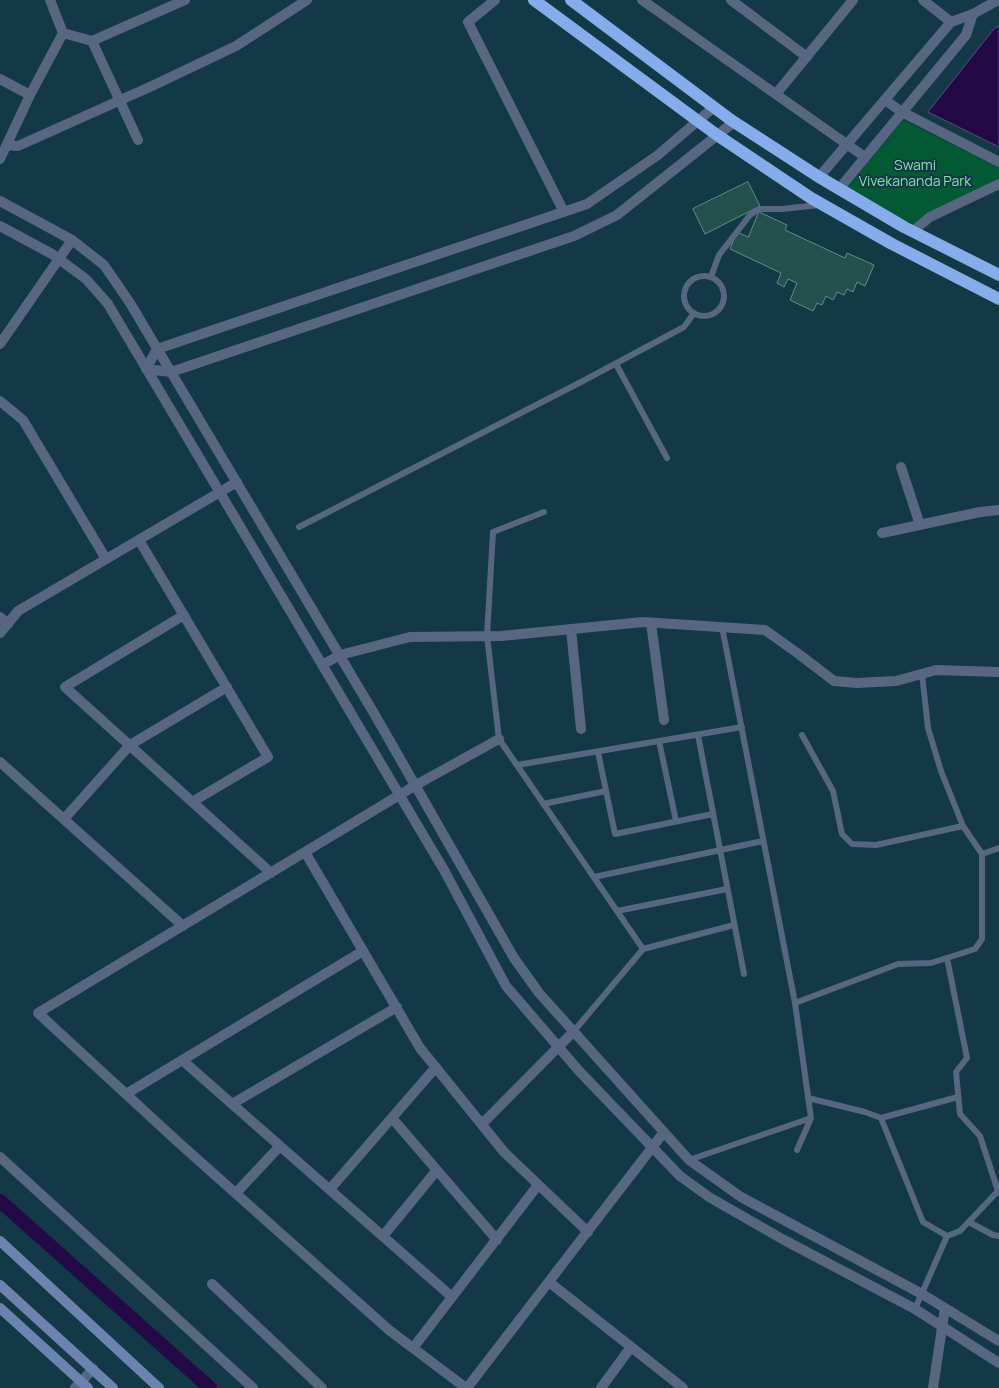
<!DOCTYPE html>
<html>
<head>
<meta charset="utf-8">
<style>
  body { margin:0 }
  canvas { display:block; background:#133846 }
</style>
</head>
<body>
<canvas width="999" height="1388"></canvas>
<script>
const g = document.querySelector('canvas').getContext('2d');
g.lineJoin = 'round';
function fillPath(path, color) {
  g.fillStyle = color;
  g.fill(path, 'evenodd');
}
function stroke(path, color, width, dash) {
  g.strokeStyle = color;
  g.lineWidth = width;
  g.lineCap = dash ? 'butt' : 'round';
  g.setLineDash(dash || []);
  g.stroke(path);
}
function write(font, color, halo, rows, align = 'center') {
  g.font = font + ' Manrope,sans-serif';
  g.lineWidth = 4;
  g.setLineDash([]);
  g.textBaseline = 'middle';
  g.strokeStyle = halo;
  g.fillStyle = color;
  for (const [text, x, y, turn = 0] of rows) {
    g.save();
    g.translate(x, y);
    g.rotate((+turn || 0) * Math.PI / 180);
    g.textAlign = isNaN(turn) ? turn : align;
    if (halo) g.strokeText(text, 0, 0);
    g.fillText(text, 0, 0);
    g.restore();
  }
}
fillPath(new Path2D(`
  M903 120 999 168V178L912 224 847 188Z`), '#025a34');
const water = new Path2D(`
  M999 26V147L928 112 993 30Z`);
fillPath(water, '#230945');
stroke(water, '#594d7a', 1);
stroke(new Path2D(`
  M0 1201 210 1388`), '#230945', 14);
const building = new Path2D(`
  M748 182 760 206 705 234 693 209Z
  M759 212 787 225 785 230 845 258 847 253 874 265 865 286 857 282 853 292 847 289 844 295 837 292 833 300 826 296 822 305 817 303 813 311 790 300 797 283 788 279 784 287 777 283 781 273 730 249 737 232 748 237Z`);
fillPath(building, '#234f4d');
stroke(building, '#5f8c89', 1);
stroke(new Path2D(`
  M684 296a20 20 0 1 1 40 0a20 20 0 1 1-40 0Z
  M711 277 719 255 750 215 759 209H782L819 205
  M616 364 667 458
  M544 512 493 532 487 636 499 739 643 949
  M299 527 581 382 684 327 694 313
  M722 627 795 1003 811 1118 797 1150
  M922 674 928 728 941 771 963 826 982 854
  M698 735 744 974
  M802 735 833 791 842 834 852 844 876 845 963 826
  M659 741 676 821
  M598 752 615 834 713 814
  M517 765 742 727
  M543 804 606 791
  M594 877 763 841
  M617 911 727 889
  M795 1003 898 964 931 963 975 949 982 939V854L999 848
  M574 1031 643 949 734 925
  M808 1098 865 1112 881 1118 958 1097
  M881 1118 923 1222 947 1236
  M689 1160 811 1118
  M969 1222 993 1235 999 1236
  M915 1309 947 1236 960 1231 998 1191 980 1136 960 1114 956 1072 967 1058 947 958`), '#576781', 6);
stroke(new Path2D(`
  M495 0 468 22 564 212
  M642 0 865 157
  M731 0 807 57
  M923 0 951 22
  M63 33 92 41 138 140
  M92 41 185 0
  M0 79 30 95
  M776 94 853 0
  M885 100 902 112 999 162
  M714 107 658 155 587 204 157 349 146 369 171 372 574 236 617 215 734 122
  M7 145 18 146 152 86 236 46 307 0
  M0 159 30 95 63 33 50 0
  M819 177 951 22 973 14 998 0
  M839 189 966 35 973 14
  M0 201 72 240 104 265 130 303 375 715 514 958 539 993 689 1160 741 1197 922 1294 999 1341
  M0 226 52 254 86 279 108 304 444 870 506 986 580 1072 680 1176 709 1197 784 1240 915 1309 999 1363
  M913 231 930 217 999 184
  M0 344 72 240
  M0 401 23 420 106 559
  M901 467 920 525
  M882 533 980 512 999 510
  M139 540 268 757 192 802
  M184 615 65 687 271 873
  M0 617 8 624
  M651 623 664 720
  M571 629 581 729
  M0 633 18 611 237 482
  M322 665 340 655 410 637 501 636 643 622 765 630 800 655 834 681 857 683 896 681 936 670 999 672
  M0 762 183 926
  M64 819 130 745 227 687
  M305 852 420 1048 504 1152 588 1232
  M182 1060 452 1297
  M126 1094 363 951
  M232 1104 397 1007
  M392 1118 497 1240
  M482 1124 574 1031
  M0 1157 253 1388
  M330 1189 436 1067
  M236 1193 280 1146
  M383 1236 437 1170
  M549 1282 683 1388
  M212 1284 322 1388
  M413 1348 538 1185
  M75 1388 93 1369
  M466 1388 389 1330 178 1142 38 1013 416 785 499 739
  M467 1388 664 1132
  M601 1388 631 1347
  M933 1388 945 1308`), '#576781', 10);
stroke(new Path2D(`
  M0 1241 159 1388
  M0 1285 113 1388
  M0 1308 88 1388`), '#6b83ad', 10);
stroke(new Path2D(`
  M534 0 717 135 811 198 892 244 999 299
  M571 0 731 120 819 177 904 227 999 275`), '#87acec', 12);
write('14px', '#7ee8aa', '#133846', [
  ["Swami",915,166],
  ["Vivekananda Park",915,182]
]);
</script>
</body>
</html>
